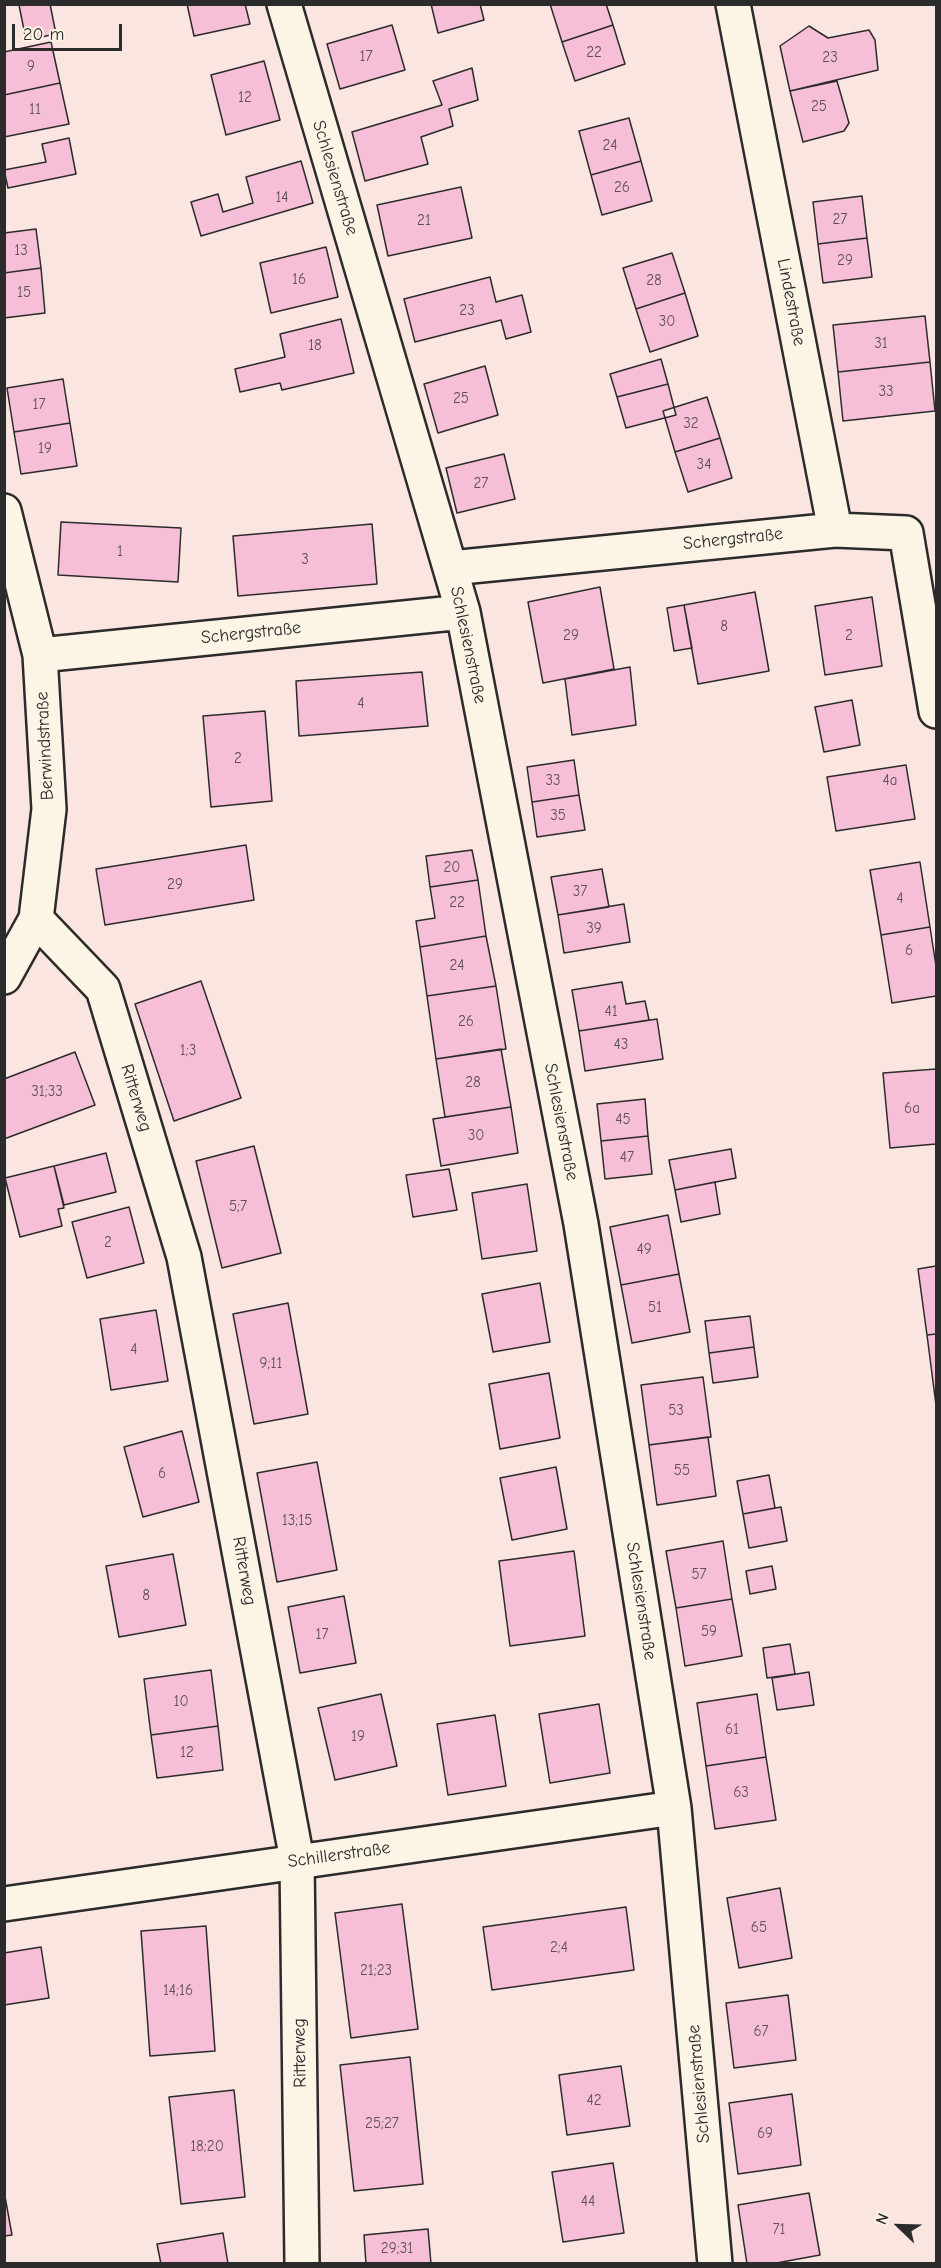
<!DOCTYPE html>
<html>
<head>
<meta charset="utf-8">
<style>
  body { margin:0 }
  #map { position:relative; width:941px; height:2268px; overflow:hidden; background:#fae5e1; font-family:"Comic Neue",sans-serif }
  canvas { display:block }
  .frame { position:absolute; inset:0; border:6px solid #2b2b2b; pointer-events:none }
  .north { position:absolute; left:869px; top:2196px; width:60px; height:60px; -webkit-text-stroke:4px #fcf5e5; paint-order:stroke; rotate:293deg; font-size:16px; font-weight:700; line-height:24px; text-align:center; color:#2b2b2b }
  .north::after { content:''; display:block; margin:auto; width:21px; height:27px; background:#2b2b2b; clip-path:polygon(50% 0,100% 100%,50% 72%,0 100%) }
  .scale { position:absolute; left:12px; top:24px; width:110px; height:27px; box-sizing:border-box; border:3px solid #2b2b2b; border-top:0; padding-left:8px; font-size:18px; line-height:21px; white-space:nowrap; color:#2b2b2b; -webkit-text-stroke:4px #fcf5e5; paint-order:stroke }
</style>
</head>
<body>
<div id="map">
<canvas width="941" height="2268"></canvas>
<div class="frame"></div>
<div class="north">N</div>
<div class="scale">20 m</div>
</div>
<script>
const g = document.querySelector('canvas').getContext('2d');
g.lineJoin = 'round';
function fillPath(path, color) {
  g.fillStyle = color;
  g.fill(path, 'evenodd');
}
function stroke(path, color, width, dash) {
  g.strokeStyle = color;
  g.lineWidth = width;
  g.lineCap = dash ? 'butt' : 'round';
  g.setLineDash(dash || []);
  g.stroke(path);
}
function write(font, color, halo, rows, align = 'center') {
  g.font = font + ' "Comic Neue",sans-serif';
  g.lineWidth = 5;
  g.setLineDash([]);
  g.textBaseline = 'middle';
  g.strokeStyle = halo;
  g.fillStyle = color;
  for (const [text, x, y, turn = 0] of rows) {
    g.save();
    g.translate(x, y);
    g.rotate((+turn || 0) * Math.PI / 180);
    g.textAlign = isNaN(turn) ? turn : align;
    if (halo) g.strokeText(text, 0, 0);
    g.fillText(text, 0, 0);
    g.restore();
  }
}
const building = new Path2D(`
  M50 4 56 34 26 40 19 5Z
  M187 4H245L250 24 194 36Z
  M431 4H480L484 20 438 33Z
  M550 4H606L613 25 562 42Z
  M392 25 405 70 340 89 327 44Z
  M613 25 625 64 575 81 562 42Z
  M809 26 828 38 869 30 875 40 878 70 790 91 780 46Z
  M51 42 60 83 4 95V52Z
  M264 61 280 120 226 135 211 75Z
  M472 68 478 100 449 109 453 126 421 137 428 164 365 181 352 132 442 105 433 81Z
  M837 81 849 123 844 131 803 142 790 91Z
  M60 83 69 124 4 137V95Z
  M629 118 641 161 591 175 579 131Z
  M69 138 76 174 8 188 4 170 46 162 42 144Z
  M301 161 313 203 201 236 191 202 218 194 223 212 253 203 246 177Z
  M641 161 652 201 602 215 591 175Z
  M461 187 472 238 388 256 377 205Z
  M862 196 867 238 818 244 813 202Z
  M36 229 41 268 4 273V233Z
  M867 238 872 277 823 283 818 244Z
  M326 247 338 297 271 313 260 263Z
  M672 253 685 293 636 309 623 268Z
  M41 268 45 313 4 318V273Z
  M490 277 496 302 522 295 531 332 506 339 501 320 415 342 404 299Z
  M685 293 698 336 650 352 636 309Z
  M925 316 930 362 838 372 833 325Z
  M341 319 354 373 282 390 280 383 240 392 235 369 285 357 280 334Z
  M661 359 668 384 617 397 610 374Z
  M930 362 935 411 843 421 838 372Z
  M485 366 498 415 438 433 424 384Z
  M63 379 70 423 14 432 7 388Z
  M668 384 676 415 626 428 617 397Z
  M707 397 720 438 675 452 663 411Z
  M70 423 77 466 21 474 14 432Z
  M720 438 732 478 688 492 675 452Z
  M504 454 515 499 457 513 446 468Z
  M61 522 181 528 178 582 58 575Z
  M372 524 377 584 238 596 233 536Z
  M600 587 614 669 543 683 528 602Z
  M755 592 769 671 698 684 684 605Z
  M872 597 882 666 825 675 815 606Z
  M684 605 692 648 674 651 667 608Z
  M630 667 636 725 572 735 565 679Z
  M422 672 428 726 299 736 296 681Z
  M852 700 860 745 824 752 815 707Z
  M265 711 272 801 211 807 203 716Z
  M574 760 579 795 532 802 527 767Z
  M906 765 915 819 836 831 827 777Z
  M579 795 585 830 537 837 532 802Z
  M246 845 254 900 105 925 96 869Z
  M472 850 478 880 430 887 426 856Z
  M920 862 930 927 881 935 870 870Z
  M602 869 609 907 558 915 551 877Z
  M478 880 486 936 420 947 416 921 435 918 430 887Z
  M624 904 630 942 564 953 558 915Z
  M930 927 936 966V996L892 1003 881 935Z
  M486 936 496 986 427 996 420 947Z
  M201 981 241 1098 174 1121 135 1004Z
  M622 982 626 1004 645 1001 649 1020 579 1031 572 990Z
  M496 986 506 1049 436 1059 427 996Z
  M657 1019 663 1059 585 1071 579 1031Z
  M501 1049 511 1107 445 1117 436 1059Z
  M75 1052 95 1105 4 1139V1079Z
  M936 1069V1144L890 1148 883 1073Z
  M645 1099 648 1136 601 1141 597 1104Z
  M511 1107 518 1153 441 1166 433 1119Z
  M648 1136 652 1174 605 1179 601 1141Z
  M254 1146 281 1253 222 1268 196 1161Z
  M731 1149 736 1178 675 1190 669 1160Z
  M106 1153 116 1192 64 1205 54 1166Z
  M54 1166 64 1208 58 1209 62 1226 20 1237 5 1178Z
  M449 1169 457 1210 413 1217 406 1175Z
  M715 1182 720 1214 681 1222 675 1190Z
  M527 1184 537 1251 482 1259 472 1193Z
  M129 1207 144 1263 87 1278 72 1222Z
  M668 1215 679 1274 621 1285 610 1227Z
  M936 1266V1334L927 1335 918 1269Z
  M679 1274 690 1332 632 1343 621 1285Z
  M540 1283 550 1342 493 1352 482 1294Z
  M288 1303 308 1414 254 1424 233 1314Z
  M156 1310 168 1381 111 1390 100 1319Z
  M750 1316 754 1347 709 1353 705 1321Z
  M936 1334V1405L927 1335Z
  M754 1347 758 1377 713 1383 709 1353Z
  M549 1373 560 1438 500 1449 489 1384Z
  M703 1377 711 1437 649 1445 641 1385Z
  M182 1431 199 1502 143 1517 124 1447Z
  M708 1437 716 1496 657 1505 649 1445Z
  M317 1462 337 1570 277 1582 257 1473Z
  M556 1467 567 1529 512 1540 500 1478Z
  M769 1475 775 1508 743 1514 737 1481Z
  M781 1507 787 1541 749 1548 743 1514Z
  M723 1541 732 1599 676 1608 666 1551Z
  M574 1551 585 1636 510 1646 499 1561Z
  M173 1554 186 1625 119 1637 106 1566Z
  M772 1566 776 1589 750 1594 746 1571Z
  M344 1596 356 1663 300 1673 288 1607Z
  M732 1599 742 1656 685 1666 676 1608Z
  M790 1644 795 1674 767 1678 763 1648Z
  M211 1670 218 1726 151 1735 144 1679Z
  M809 1672 814 1705 777 1710 772 1678Z
  M381 1694 397 1766 335 1780 318 1708Z
  M757 1694 766 1757 706 1766 697 1703Z
  M599 1704 610 1773 550 1783 539 1714Z
  M495 1715 506 1786 448 1795 437 1724Z
  M218 1726 223 1770 157 1778 151 1735Z
  M766 1757 776 1820 715 1829 706 1766Z
  M780 1888 792 1958 739 1968 727 1898Z
  M402 1904 418 2029 351 2038 335 1913Z
  M626 1907 634 1970 492 1990 483 1927Z
  M206 1926 215 2051 150 2056 141 1931Z
  M41 1947 49 1998 4 2005V1953Z
  M788 1995 796 2060 734 2068 726 2003Z
  M410 2057 423 2184 354 2191 340 2065Z
  M621 2066 630 2126 567 2135 559 2075Z
  M234 2090 245 2197 181 2204 169 2097Z
  M792 2094 801 2165 738 2174 729 2103Z
  M613 2163 624 2233 563 2242 552 2172Z
  M4 2191 12 2235 4 2236Z
  M809 2193 820 2255 771 2264H747L738 2205Z
  M428 2229 431 2264H366L364 2235Z
  M223 2233 228 2264H161L157 2244Z`);
fillPath(building, '#f6bfd7');
stroke(building, '#2b2b2b', 1.5);
const minor = new Path2D(`
  M284 4 463 612 581 1224 674 1808 715 2264
  M733 4 835 530 906 533 936 711
  M4 511 40 655 49 809 36 919 4 977
  M451 568 835 530
  M40 655 463 612
  M36 919 103 989 184 1257 297 1860 302 2264
  M4 1904 674 1808`);
stroke(minor, '#2b2b2b', 38);
stroke(minor, '#fcf5e5', 33);
write('15px', '#5e5056', null, [
  ["22",594,53],
  ["17",366,57],
  ["23",830,58],
  ["9",31,67],
  ["12",245,98],
  ["25",819,107],
  ["11",35,110],
  ["24",610,146],
  ["26",622,188],
  ["14",282,198],
  ["27",840,220],
  ["21",424,221],
  ["13",21,251],
  ["29",845,261],
  ["16",299,280],
  ["28",654,281],
  ["15",24,293],
  ["23",467,311],
  ["30",667,322],
  ["31",881,344],
  ["18",315,346],
  ["33",886,392],
  ["25",461,399],
  ["17",39,405],
  ["32",691,424],
  ["19",45,449],
  ["34",704,465],
  ["27",481,484],
  ["1",120,552],
  ["3",305,560],
  ["8",724,627],
  ["29",571,636],
  ["2",849,636],
  ["4",361,704],
  ["2",238,759],
  ["33",553,781],
  ["4a",890,781],
  ["35",558,816],
  ["20",452,868],
  ["29",175,885],
  ["37",580,892],
  ["4",900,899],
  ["22",457,903],
  ["39",594,929],
  ["6",909,951],
  ["24",457,966],
  ["41",611,1012],
  ["26",466,1022],
  ["43",621,1045],
  ["1;3",188,1051],
  ["28",473,1083],
  ["31;33",47,1092],
  ["6a",912,1109],
  ["45",623,1120],
  ["30",476,1136],
  ["47",627,1158],
  ["5;7",238,1207],
  ["2",108,1243],
  ["49",644,1250],
  ["51",655,1308],
  ["4",134,1350],
  ["9;11",271,1364],
  ["53",676,1411],
  ["55",682,1471],
  ["6",162,1474],
  ["13;15",297,1521],
  ["57",699,1575],
  ["8",146,1596],
  ["59",709,1632],
  ["17",322,1635],
  ["10",181,1702],
  ["61",732,1730],
  ["19",358,1737],
  ["12",187,1753],
  ["63",741,1793],
  ["65",759,1928],
  ["2;4",559,1948],
  ["21;23",376,1971],
  ["14;16",178,1991],
  ["67",761,2032],
  ["42",594,2101],
  ["25;27",382,2124],
  ["69",765,2134],
  ["18;20",207,2147],
  ["44",588,2202],
  ["71",779,2230],
  ["29;31",397,2249]
]);
write('18px', '#2b2b2b', '#fcf5e5', [
  ["Schlesienstraße",335,178,73],
  ["Lindestraße",791,302,79],
  ["Schergstraße",733,539,-6],
  ["Schergstraße",251,633,-6],
  ["Schlesienstraße",468,645,78],
  ["Berwindstraße",45,746,-93],
  ["Ritterweg",136,1098,73],
  ["Schlesienstraße",561,1122,79],
  ["Ritterweg",244,1571,80],
  ["Schlesienstraße",641,1601,81],
  ["Schillerstraße",339,1855,-8],
  ["Ritterweg",300,2053,-91],
  ["Schlesienstraße",699,2084,-95]
]);
</script>
</body>
</html>
